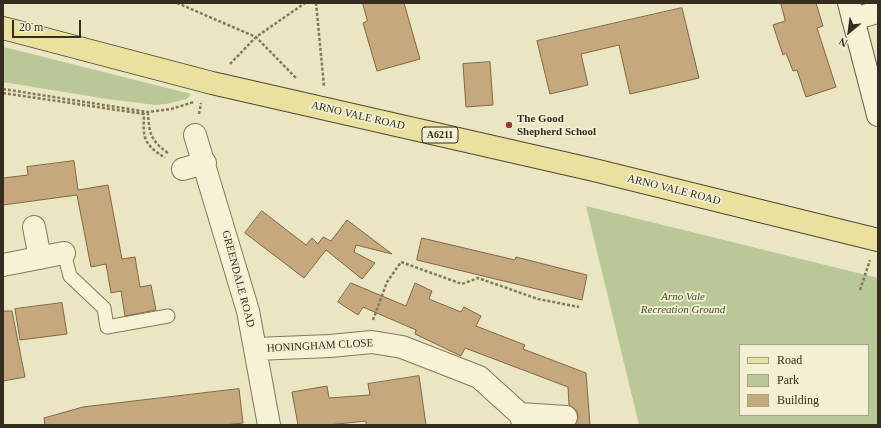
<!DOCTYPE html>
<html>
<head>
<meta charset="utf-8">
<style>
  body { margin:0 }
  #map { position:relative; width:881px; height:428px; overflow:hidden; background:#eae6c4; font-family:Georgia,serif }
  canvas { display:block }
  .frame { position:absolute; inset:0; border:4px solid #352d1f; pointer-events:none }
  .legend { position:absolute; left:739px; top:344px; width:130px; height:72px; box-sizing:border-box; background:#f2efd3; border:1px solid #a6a18b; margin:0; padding:5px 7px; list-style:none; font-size:12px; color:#352d1f }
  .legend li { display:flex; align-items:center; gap:8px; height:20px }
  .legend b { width:20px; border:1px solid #a6a18b }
  .north { position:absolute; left:829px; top:12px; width:40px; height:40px; -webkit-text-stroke:3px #f2efd3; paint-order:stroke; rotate:209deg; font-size:11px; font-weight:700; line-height:16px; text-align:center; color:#352d1f }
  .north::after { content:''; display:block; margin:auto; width:14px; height:18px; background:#352d1f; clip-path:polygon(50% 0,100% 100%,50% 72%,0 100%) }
  .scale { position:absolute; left:12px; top:20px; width:69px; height:18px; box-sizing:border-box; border:2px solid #352d1f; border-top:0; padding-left:5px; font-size:12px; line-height:14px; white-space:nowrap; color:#352d1f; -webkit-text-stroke:3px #f2efd3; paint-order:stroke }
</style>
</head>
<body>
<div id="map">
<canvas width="881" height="428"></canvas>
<div class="frame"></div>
<ul class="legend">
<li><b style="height:5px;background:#ebe19e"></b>Road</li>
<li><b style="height:11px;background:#bac899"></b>Park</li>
<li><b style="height:11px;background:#c6a87d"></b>Building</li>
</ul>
<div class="north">N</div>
<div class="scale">20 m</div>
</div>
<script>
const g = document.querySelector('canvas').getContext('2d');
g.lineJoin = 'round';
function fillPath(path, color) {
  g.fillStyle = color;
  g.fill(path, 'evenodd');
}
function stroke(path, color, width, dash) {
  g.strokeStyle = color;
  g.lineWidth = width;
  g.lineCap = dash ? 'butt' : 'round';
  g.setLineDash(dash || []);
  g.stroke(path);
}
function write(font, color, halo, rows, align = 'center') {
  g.font = font + ' Georgia,serif';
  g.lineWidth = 3.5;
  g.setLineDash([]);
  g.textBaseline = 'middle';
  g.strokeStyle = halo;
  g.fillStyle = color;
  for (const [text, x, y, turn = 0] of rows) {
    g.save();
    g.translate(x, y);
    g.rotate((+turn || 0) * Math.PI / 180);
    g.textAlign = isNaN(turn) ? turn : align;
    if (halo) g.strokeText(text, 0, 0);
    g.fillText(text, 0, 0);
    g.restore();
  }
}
fillPath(new Path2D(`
  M3 47 20 51 191 94 187 99 166 104 155 105 107 99 3 82Z
  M586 206 878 278V425H639ZM740 345H868V415H740Z`), '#bac899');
const building = new Path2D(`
  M363 3H404L420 59 377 71 363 23 367 21Z
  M781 3H816L823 26 817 28 836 87 806 97 797 70 793 71 786 53 783 55 773 25 785 21Z
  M682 8 699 78 630 94 619 45 581 54 588 85 550 94 537 41Z
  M490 62 493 105 466 107 463 64Z
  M74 161 78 190 108 185 122 259 135 257 140 287 151 285 156 310 125 316 121 291 111 293 106 264 91 267 77 195 3 205V178L28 175 27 167Z
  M262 211 306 245 312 238 318 244 323 237 331 241 347 220 392 254 356 245 354 252 375 263 362 279 326 250 304 278 245 233Z
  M422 238 515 260 516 257 587 275 582 300 417 260Z
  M351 283 406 306 415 283 432 291 429 299 461 312 464 307 481 316 476 326 525 345 523 349 586 373 590 425H575L578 417 577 411 569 405 568 387 465 348 461 356 415 334 416 330 363 307 358 315 338 302Z
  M62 303 67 334 20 340 15 309Z
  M3 311H12L25 377 3 381Z
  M419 376 426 425H366V421L328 425H298L292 392 327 386 329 398 370 395 368 384Z
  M239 389 243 423 224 425H45L44 418 83 407Z`);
fillPath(building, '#c6a87d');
stroke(building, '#816744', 1);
const lane = new Path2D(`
  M64 253 70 276 104 308 107 327 168 316`);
const street = new Path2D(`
  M853 19 878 12
  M195 135 248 311 269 425
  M183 169 205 163
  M34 227 40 258
  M3 265 64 253
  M256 349 330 346 372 342 402 347 479 377 520 414 524 425
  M520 414 566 417`);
const secondary = new Path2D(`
  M849 3 878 115`);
const primary = new Path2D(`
  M3 28 212 83 594 170 878 240`);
stroke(lane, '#84785c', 15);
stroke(street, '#84785c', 24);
stroke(secondary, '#65593f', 24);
stroke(primary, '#524530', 24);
stroke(new Path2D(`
  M177 3 256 37 296 78
  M316 3 324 86
  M230 64 256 37 305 3
  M3 89 148 112 171 109 194 102
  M3 93 144 114C143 139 143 143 165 158
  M148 112C149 133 150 140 168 153
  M199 114 201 103
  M860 290 870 260
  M373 320 387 282 401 262 462 284 478 278 538 299 579 307`), '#84785c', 2.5, [3, 2]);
stroke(lane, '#f6f2d6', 13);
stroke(street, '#f6f2d6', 22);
stroke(secondary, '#f6f2d6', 22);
stroke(primary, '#ebe19e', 22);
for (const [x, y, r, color] of [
  [509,125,4,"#8e4030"]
]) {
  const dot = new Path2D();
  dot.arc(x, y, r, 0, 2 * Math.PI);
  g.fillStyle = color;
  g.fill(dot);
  stroke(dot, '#f2efd3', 1.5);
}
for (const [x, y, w] of [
  [440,135,36]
]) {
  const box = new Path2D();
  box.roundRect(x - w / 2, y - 8, w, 16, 3);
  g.fillStyle = '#f2efd3';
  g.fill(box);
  stroke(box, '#352d1f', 1);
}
write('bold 10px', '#352d1f', null, [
  ["A6211",440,135]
]);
write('11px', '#352d1f', '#f2efd3', [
  ["ARNO VALE ROAD",358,116,13],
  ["ARNO VALE ROAD",674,190,14],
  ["GREENDALE ROAD",238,279,75],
  ["HONINGHAM CLOSE",320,346,-3]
]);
write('bold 11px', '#352d1f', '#f2efd3', [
  ["The Good",517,119],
  ["Shepherd School",517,132]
], 'left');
write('italic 11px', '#3e4f27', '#f2efd3', [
  ["Arno Vale",683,297],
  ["Recreation Ground",683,310]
]);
</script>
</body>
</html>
